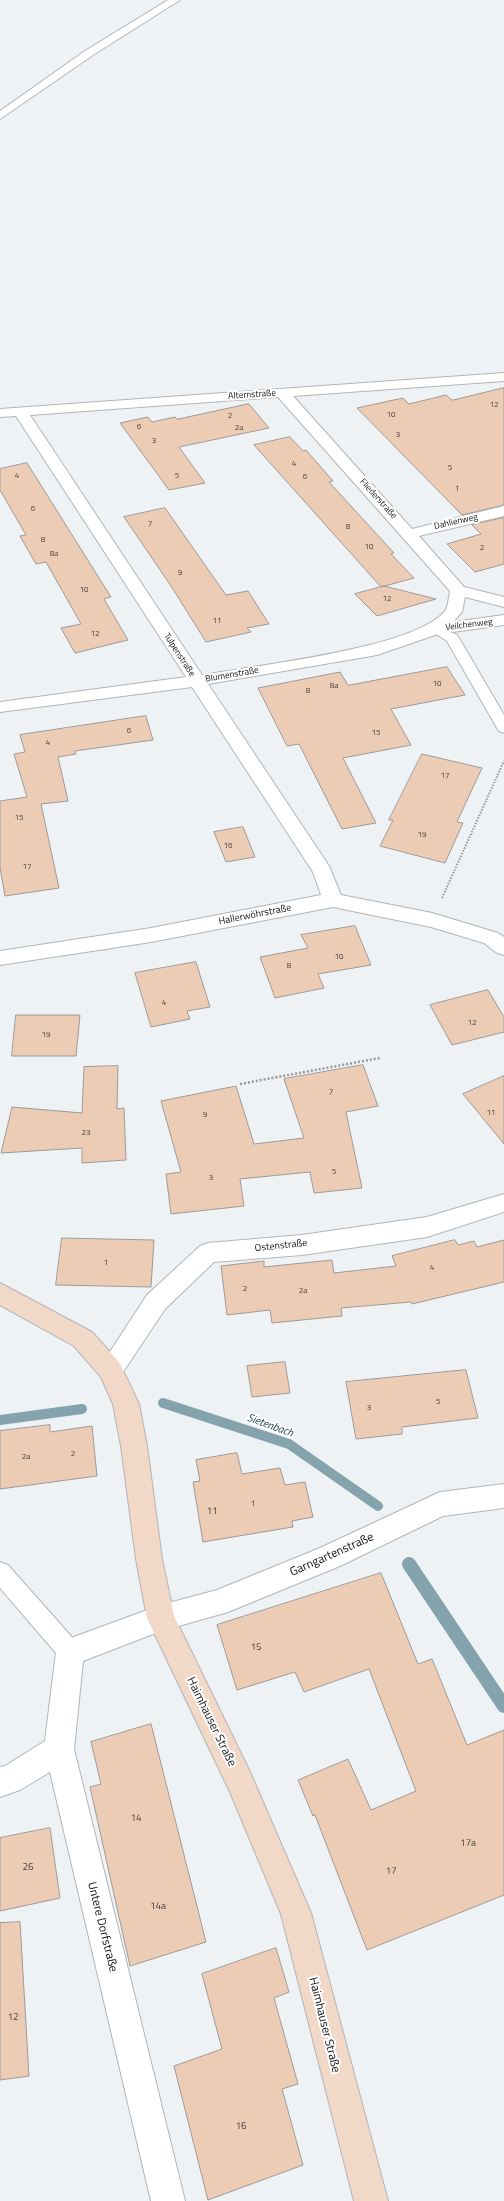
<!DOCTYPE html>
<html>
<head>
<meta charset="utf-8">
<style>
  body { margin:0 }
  canvas { display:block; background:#eff2f4 }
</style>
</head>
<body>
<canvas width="504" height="2201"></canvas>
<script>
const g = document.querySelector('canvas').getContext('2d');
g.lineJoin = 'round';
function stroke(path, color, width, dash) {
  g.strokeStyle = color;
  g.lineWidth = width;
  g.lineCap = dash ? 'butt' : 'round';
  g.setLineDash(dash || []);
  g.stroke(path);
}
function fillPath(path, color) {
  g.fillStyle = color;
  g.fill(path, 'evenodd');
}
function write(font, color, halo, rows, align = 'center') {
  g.font = font + ' "Titillium Web",sans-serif';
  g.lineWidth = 4;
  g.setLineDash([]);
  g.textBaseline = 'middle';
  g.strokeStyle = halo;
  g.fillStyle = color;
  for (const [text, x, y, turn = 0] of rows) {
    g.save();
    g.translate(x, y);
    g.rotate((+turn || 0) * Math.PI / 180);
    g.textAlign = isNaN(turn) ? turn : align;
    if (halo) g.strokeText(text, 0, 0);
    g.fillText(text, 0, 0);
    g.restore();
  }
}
stroke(new Path2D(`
  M163 1403 289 1444 378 1506
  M0 1420 82 1409`), '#85a3ad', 10);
stroke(new Path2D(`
  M409 1564 504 1706`), '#85a3ad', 14);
const building = new Path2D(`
  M504 388V505L462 515 357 408 403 398 409 404 446 395 452 400Z
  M249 404 269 428 179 447 205 483 169 490 120 423 148 417 152 422 175 417 177 419Z
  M290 437 303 451 306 450 333 481 329 482 394 553 391 554 414 578 381 587 254 445Z
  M27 463 111 597 104 599 128 640 75 653 61 628 81 624 46 562 36 564 20 536 26 535 0 490V469Z
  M165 508 226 595 248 591 269 624 247 628 251 632 206 642 171 586 124 517Z
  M504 518V564L475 572 447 544 481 534 472 525Z
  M384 586 436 599 377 616 355 594Z
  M447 667 465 695 391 709 411 745 343 758 376 823 342 829 299 744 287 746 258 688 340 672 348 685Z
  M146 716 153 740 75 751 76 754 58 757 68 801 41 804 59 888 5 896 0 868V801L27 797 14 754 25 752 20 735Z
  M422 754 482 768 457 822 463 823 445 863 380 846 393 820H389Z
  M243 827 255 857 226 862 214 832Z
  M355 926 371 965 318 974 324 988 275 998 260 957 308 948 301 935Z
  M196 962 210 1007 187 1011 190 1019 151 1027 135 973Z
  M488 990 504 1017V1032L452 1045 430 1005Z
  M16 1015H80L76 1056H12Z
  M363 1065 378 1106 346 1112 362 1188 314 1193 310 1172 240 1179 244 1206 171 1214 166 1174 181 1172 161 1101 236 1086 254 1144 304 1138 284 1079Z
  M118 1066 117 1109 124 1108 126 1160 82 1163V1148L1 1153 12 1107 82 1113 84 1067Z
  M504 1076V1144L463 1094Z
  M62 1238 154 1240 151 1287 56 1285Z
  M455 1240 458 1245 474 1241 477 1247 504 1240V1282L412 1304 411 1302 341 1308 342 1316 272 1323 270 1310 227 1315 221 1266 264 1261V1267L332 1260 334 1273 396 1266 392 1256Z
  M285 1362 290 1393 252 1397 247 1366Z
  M466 1370 478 1418 402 1427V1434L356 1439 346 1382Z
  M50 1425V1432L92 1426 97 1476 0 1489V1431Z
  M237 1453 242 1474 280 1468 285 1485 305 1482 313 1517 292 1521 293 1527 203 1542 193 1482 200 1481 196 1460Z
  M381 1573 418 1664 432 1659 467 1745 504 1730V1895L367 1950 315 1815 313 1816 298 1780 348 1759 371 1810 416 1791 369 1669 304 1692 295 1672 237 1690 217 1625Z
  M151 1724 206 1942 130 1966 90 1787 101 1784 91 1742Z
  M50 1828 60 1898 0 1911V1838Z
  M20 1922 29 2076 0 2080V1923Z
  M276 1948 289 1992 274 1998 298 2084 282 2089 303 2165 208 2200 174 2066 222 2049 202 1974Z`);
fillPath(building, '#edccb6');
stroke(building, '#9d9a98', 1);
const service = new Path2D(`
  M435 625 457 635 459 638 504 715V733L499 731 497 728 447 641 428 629Z
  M0 1562 8 1565 78 1644 81 1652 78 1660 70 1663 62 1660 0 1588Z`);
const minor = new Path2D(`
  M504 373V381L293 396 412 529 504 506V516L419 536 464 587 504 597V607L465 597 462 612 453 622 504 615V625L438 634 377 655 208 684 329 866 341 895 432 913 498 933 504 937V955L497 953 484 943 431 927 333 907 151 942 0 965V951L151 928 321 895 313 872 192 687 0 712V702L186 677 16 416 0 417V409ZM278 397 450 591C449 596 448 607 445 611 416 648 253 666 202 675L30 415Z
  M504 1194V1212L427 1237 302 1255 214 1262 165 1309 119 1378 110 1381 101 1378 98 1370 147 1295 200 1246 208 1243 302 1235 427 1217Z
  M504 1484V1508L443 1516 340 1566 228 1612 161 1631 83 1661 74 1749 185 2201H151L50 1772 20 1790 0 1797V1767L5 1766 45 1741 56 1652 60 1642 161 1605 217 1590 320 1548 440 1492Z`);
const tertiary = new Path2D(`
  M168 0H180L93 55 0 119V111L85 51Z`);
const secondary = new Path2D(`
  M0 1283 92 1332 119 1362 139 1404 147 1446 162 1559 174 1616 250 1772 311 1913 388 2201H354L281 1914 230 1792 147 1618 136 1559 121 1446 113 1404 101 1377 74 1346 0 1305Z`);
stroke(service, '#b2b5b7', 2);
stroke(minor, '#b2b5b7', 2);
stroke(tertiary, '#b2b5b7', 2);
stroke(secondary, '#b2b5b7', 2);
stroke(new Path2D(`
  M442 898 504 761`), '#96989a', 2, [1.5, 1.5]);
stroke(new Path2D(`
  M240 1084 380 1058`), '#96989a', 2.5, [2, 2]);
fillPath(service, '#fff');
fillPath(minor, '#fff');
fillPath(tertiary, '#fff');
fillPath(secondary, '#f1d8c7');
write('8px', '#47403b', null, [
  ["12",494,405],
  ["10",391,415],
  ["2",230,416],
  ["6",139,427],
  ["2a",239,428],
  ["3",398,435],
  ["3",154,441],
  ["4",294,464],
  ["5",450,468],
  ["4",17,476],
  ["5",177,476],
  ["6",305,477],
  ["1",457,489],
  ["6",33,509],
  ["7",150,524],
  ["8",348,527],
  ["8",43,540],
  ["10",369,547],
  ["2",482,548],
  ["8a",54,554],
  ["9",180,573],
  ["10",84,590],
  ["12",387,599],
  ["11",217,621],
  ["12",95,634],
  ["10",437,684],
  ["8a",334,686],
  ["8",308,691],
  ["6",129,731],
  ["15",376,733],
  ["4",48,743],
  ["17",445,776],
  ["15",19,818],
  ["19",422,835],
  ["16",228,846],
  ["17",27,867],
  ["10",339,957],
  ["8",289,966],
  ["4",164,1003],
  ["12",472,1023],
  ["19",46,1035],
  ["7",331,1092],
  ["11",491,1113],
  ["9",205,1115],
  ["23",86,1133],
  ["5",334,1172],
  ["3",211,1178],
  ["1",106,1263],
  ["4",432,1268],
  ["2",245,1289],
  ["2a",303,1291],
  ["5",438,1402],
  ["3",369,1408],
  ["2",73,1454],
  ["2a",26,1457],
  ["1",253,1504]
]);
write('9px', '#101112', '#fff', [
  ["Alternstraße",252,395,-4],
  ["Fliederstraße",378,499,48],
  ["Dahlienweg",456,522,-13],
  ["Veilchenweg",469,625,-7],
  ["Tulpenstraße",179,655,57],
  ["Blumenstraße",232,675,-10]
]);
write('10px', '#101112', '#fff', [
  ["Hallerwöhrstraße",255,915,-11],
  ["Ostenstraße",281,1246,-6]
]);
write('10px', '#47403b', null, [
  ["11",212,1512],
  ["15",256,1648],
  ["14",136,1819],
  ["17a",468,1844],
  ["26",28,1868],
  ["17",391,1872],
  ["14a",158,1907],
  ["12",13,2018],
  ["16",241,2127]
]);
write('italic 11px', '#123843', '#fff', [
  ["Sietenbach",270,1426,20]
]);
write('12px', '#101112', '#fff', [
  ["Garngartenstraße",332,1555,-24],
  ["Haimhauser Straße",211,1722,64],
  ["Untere Dorfstraße",102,1927,76],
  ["Haimhauser Straße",324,2025,76]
]);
</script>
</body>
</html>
